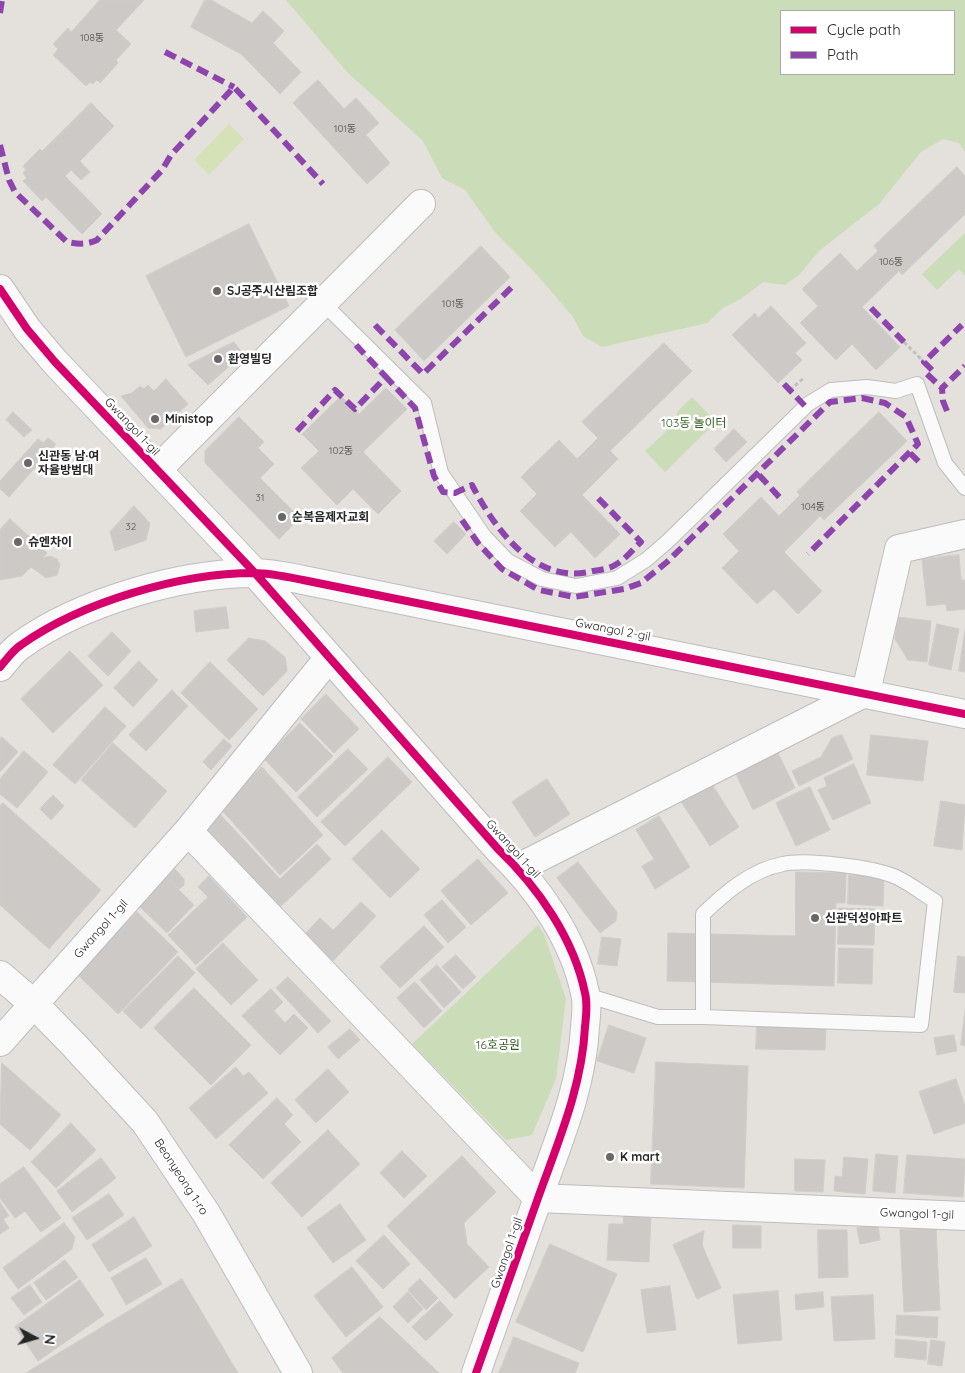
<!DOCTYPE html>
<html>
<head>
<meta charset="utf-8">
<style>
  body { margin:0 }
  #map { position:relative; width:965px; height:1373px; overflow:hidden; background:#e4e0dc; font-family:Quicksand,sans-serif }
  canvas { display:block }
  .legend { position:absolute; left:780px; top:10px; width:175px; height:65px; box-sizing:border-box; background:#fff; border:1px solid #a9a9a9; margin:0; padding:6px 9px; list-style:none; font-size:15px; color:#272727 }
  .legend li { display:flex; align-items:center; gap:10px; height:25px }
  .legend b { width:25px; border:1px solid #a9a9a9 }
  .north { position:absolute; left:10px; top:1313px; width:50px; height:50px; -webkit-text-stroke:4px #fff; paint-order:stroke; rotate:96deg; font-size:14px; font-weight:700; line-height:20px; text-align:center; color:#272727 }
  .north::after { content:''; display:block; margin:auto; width:18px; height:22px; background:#272727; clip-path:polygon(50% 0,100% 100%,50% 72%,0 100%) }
</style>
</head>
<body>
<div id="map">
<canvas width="965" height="1373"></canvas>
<ul class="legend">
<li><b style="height:6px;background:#d6006c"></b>Cycle path</li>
<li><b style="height:6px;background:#8e44ad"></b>Path</li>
</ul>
<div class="north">N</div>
</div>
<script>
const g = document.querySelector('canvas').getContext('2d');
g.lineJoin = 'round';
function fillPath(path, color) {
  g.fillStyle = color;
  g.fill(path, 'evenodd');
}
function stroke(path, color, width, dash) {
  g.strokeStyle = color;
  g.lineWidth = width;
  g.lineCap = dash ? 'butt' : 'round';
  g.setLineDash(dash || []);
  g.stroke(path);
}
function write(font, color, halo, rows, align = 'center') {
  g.font = font + ' Quicksand,"Noto Sans KR",sans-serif';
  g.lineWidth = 5;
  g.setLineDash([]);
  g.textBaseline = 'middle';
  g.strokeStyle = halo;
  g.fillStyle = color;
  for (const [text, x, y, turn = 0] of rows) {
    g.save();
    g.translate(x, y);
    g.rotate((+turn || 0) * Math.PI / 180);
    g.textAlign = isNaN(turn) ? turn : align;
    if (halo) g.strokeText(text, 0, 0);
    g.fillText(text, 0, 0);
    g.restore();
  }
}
fillPath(new Path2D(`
  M286 0H965V152L959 143 943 139 921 152 879 204 819 251 799 275 785 285 763 282 741 299 723 308 707 323 602 347 583 336 573 317 539 277 495 232 465 190 442 178 423 141 346 71ZM781 11H954V74H781Z
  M965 233V276L959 269 937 290 922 274Z
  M692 397 716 422 665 472 645 451 680 418 676 413Z
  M538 925 544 934 566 999 556 1079 532 1135 506 1140 412 1044Z`), '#cbddb8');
fillPath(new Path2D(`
  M229 124 244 139 209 175 194 160Z`), '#d5e1b6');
const building = new Path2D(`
  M100 0H144L116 30 131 44 116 60 118 63 100 83 97 80 93 84 90 82 86 86 53 55 58 49 53 44 68 28 71 32Z
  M205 0H211L252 23 263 11 284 31 273 43 301 72 280 94 241 54 191 27Z
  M318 80 344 109 356 98 379 123 366 135 390 163 367 184 293 103Z
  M91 103 114 126 80 161 90 172 81 180 71 170 65 176 102 214 82 234 46 197 42 201 23 181 27 178 23 173 26 170 23 166 40 149 42 151Z
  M957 167 965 176V214L902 275 899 271 862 307 900 347 876 370 852 344 836 360 800 323 818 306 802 289 840 253 857 271 878 251 874 246Z
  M249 224 289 306 186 357 146 276Z
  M481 246 510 277 424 361 395 330Z
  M771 306 806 343 795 353 802 360 778 383 732 335 755 313 758 318Z
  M234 342 243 354 208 385 188 365Z
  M664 343 692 371 610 451 618 459 582 495 620 534 595 558 571 532 555 547 520 511 537 494 521 477 559 440 577 459 598 438 582 422Z
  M166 379 188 404 161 429 148 428 121 396 132 393 140 386 143 389 148 385 154 391Z
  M386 388 407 409 363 452 401 491 378 514 353 489 337 505 301 468 319 451 302 434 341 396 359 414Z
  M13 412 32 430 24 437 6 420Z
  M879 412 907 441 824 520 820 516 784 552 822 591 798 614 774 589 757 604 722 568 739 551 723 534 761 497 779 516 800 495 797 492Z
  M239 417 264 442 258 448 274 464 260 478 300 518 279 539 205 463V451Z
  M734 429 747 442 726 462 714 449Z
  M48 438 56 444 9 497 0 489V481L38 439 43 443Z
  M134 506 150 523 146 540 115 551 110 532Z
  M10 519 47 553 43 558 50 556 57 559 60 565 57 575 46 578 31 567 22 576 0 580V530Z
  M454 522 466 534 447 554 434 541Z
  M959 555 961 580H965V609L947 611 946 604 927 606 922 559Z
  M226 607 229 628 196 632 194 611Z
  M897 617 931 621 927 662 908 660 895 639Z
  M937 624 959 629 951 670 929 665Z
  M965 630V672L959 671Z
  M112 632 131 651 108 676 88 656Z
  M249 638 265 641 285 657 287 671 263 696 227 660Z
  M70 651 103 685 53 733 21 699Z
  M139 661 158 680 133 707 114 688Z
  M210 662 258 709 229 740 181 693Z
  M172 690 188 706 146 751 129 735Z
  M326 694 359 729 334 753 301 719Z
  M105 707 126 726 75 784 53 765Z
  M300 723 333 756 296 792 264 759Z
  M842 735 853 759 799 786 792 771 821 757 832 738Z
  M871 735 928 741 923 781 867 775Z
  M2 737 18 752 0 772V740Z
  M224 739 232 746 211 770 203 762Z
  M113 743 167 791 135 828 81 780Z
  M348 749 368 769 317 817 298 797Z
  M776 749 795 788 753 810 734 770Z
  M24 751 48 772 17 808 0 794V779Z
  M388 757 412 782 345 846 321 822Z
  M854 764 871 803 833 820 818 790 827 786 824 778Z
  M262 767 323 835 280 875 219 807Z
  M547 779 570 814 535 837 512 802Z
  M710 781 739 827 710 846 680 800Z
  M810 787 830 830 796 846 776 803Z
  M53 795 64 806 51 820 40 809Z
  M941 801 965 805 962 850 934 846Z
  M3 803 101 890 49 949 0 905V806Z
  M216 810 280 879 317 844 331 859 278 909 199 826Z
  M659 816 690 867 655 889 642 866 654 859 636 830Z
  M382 830 420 869 390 898 352 859Z
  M478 859 508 893 471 925 441 891Z
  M578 862 617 912 616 921 600 933 557 878Z
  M175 869 184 879V885L179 889 167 877Z
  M796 872 846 873 845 903H836L834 986 667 981 668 933 795 936Z
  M849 875 884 876 883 906 848 904Z
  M209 876 247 917 196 965 168 935 208 897 198 887Z
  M166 877 194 905 167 933 139 906Z
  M442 900 466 927 448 943 424 915Z
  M361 902 376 916 333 961 305 934 320 918 333 930Z
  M839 908 875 909 874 945 838 944Z
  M137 912 178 952 118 1014 77 974Z
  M424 926 444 947 400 988 380 967Z
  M602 937 621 939 617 966 598 964Z
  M223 943 258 980 231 1005 196 969Z
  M839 948 873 949 872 984 838 983Z
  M456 955 476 977 463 989 442 967Z
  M178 956 195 973 141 1029 123 1011Z
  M958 956 965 957V993L954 992Z
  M437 965 461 992 444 1008 420 980Z
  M288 977 331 1021 318 1033 276 988Z
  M415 982 442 1011 424 1028 397 998Z
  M194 988 251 1045 211 1085 154 1028Z
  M271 989 283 1002 274 1011 285 1023 294 1014 308 1028 280 1055 242 1016Z
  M965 1011V1046L961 1045Z
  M609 1025 646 1038 634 1073 597 1061Z
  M757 1025 826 1026 825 1050 756 1049Z
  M350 1029 360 1040 338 1059 328 1047Z
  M954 1035 957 1051 937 1055 934 1038Z
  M656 1062 748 1066 744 1188 651 1184Z
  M2 1063 61 1115 30 1150 0 1124Z
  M236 1067 243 1076 249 1072 268 1093 216 1139 189 1108Z
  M328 1069 349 1092 316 1123 295 1100Z
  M956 1079 965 1106V1123L934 1134 919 1092Z
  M277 1098 293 1115 284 1124 301 1142 263 1179 229 1145Z
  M71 1123 96 1150 56 1188 31 1162Z
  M328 1130 360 1164 302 1217 271 1183Z
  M402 1151 427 1176 404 1198 380 1173Z
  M876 1154 898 1156 895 1193 873 1191Z
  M907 1155 965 1159 963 1197 904 1193Z
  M462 1156 496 1192 464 1223 467 1244 489 1267 455 1299 387 1226Z
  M844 1157 868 1159 865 1194 834 1191 835 1176 842 1177Z
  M101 1158 116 1178 72 1212 57 1191Z
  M795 1159 825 1160 823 1192 795 1191Z
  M24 1167 61 1218 41 1232 25 1211 15 1218 0 1198V1184Z
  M109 1194 124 1215 87 1240 72 1218Z
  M0 1202 9 1216 3 1219 9 1228 0 1234Z
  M340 1204 366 1240 333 1263 307 1228Z
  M624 1215 651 1216 649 1262 607 1260 609 1224H623Z
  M134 1217 152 1246 109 1272 92 1245Z
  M64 1223 75 1237 72 1249 18 1289 3 1268Z
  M878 1224 880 1240 860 1244 857 1228Z
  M733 1225 761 1226V1248H733Z
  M936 1228 940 1310 904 1312 900 1230Z
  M818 1230H847L848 1277 819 1278Z
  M704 1231 702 1245 721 1288 697 1299 673 1245Z
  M384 1235 410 1264 383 1289 356 1261Z
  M550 1244 617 1274 583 1352 516 1322Z
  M146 1258 162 1284 126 1305 111 1278Z
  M65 1260 78 1277 46 1300 34 1283Z
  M352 1267 383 1307 346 1337 314 1296Z
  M182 1279 238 1373H26Z
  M420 1279 438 1298 426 1310 408 1290Z
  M80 1280 104 1315 38 1361 15 1327Z
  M30 1285 42 1302 24 1315 11 1298Z
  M670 1286 676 1330 647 1333 641 1290Z
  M778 1291 782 1340 738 1344 733 1295Z
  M408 1292 423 1309 408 1323 393 1307Z
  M823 1292 824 1307 796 1310 795 1295Z
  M873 1295 875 1339 834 1341 831 1297Z
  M440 1301 453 1315 426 1341 412 1327Z
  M897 1315 938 1317 937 1338 896 1335Z
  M380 1317 439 1373H343L332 1358Z
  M514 1337 579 1363 575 1373H499Z
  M896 1339 927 1342 926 1360 895 1357Z
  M931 1340 945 1342 942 1366 928 1364Z`);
fillPath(building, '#ccc9c6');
stroke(building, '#cfccc9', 1);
const service = new Path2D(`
  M324 304 424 403 441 473 484 536 508 561 542 579 576 586 617 578 646 560 668 541 808 404 831 390 867 387 896 391 917 384 945 463 965 488
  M586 995 658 1017H703L921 1025 935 901C922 893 909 883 896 877 874 867 806 859 783 864 751 870 725 893 703 914V1017`);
const minor = new Path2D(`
  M0 289 27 329 55 362 255 573 498 849C538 887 574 939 585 993 588 1004 586 1016 585 1027 582 1087 558 1142 538 1198 517 1256 497 1315 476 1373
  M157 470 421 204
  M0 667C7 659 13 650 21 645 81 602 181 573 254 573 270 573 288 577 303 580L965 714
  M188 831 538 1198 965 1216
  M518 868 866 692 899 549 965 534
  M0 1042 188 831 328 659`);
const secondary = new Path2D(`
  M0 975 34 1004 73 1044 145 1122 206 1213 298 1373`);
stroke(service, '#bebdbe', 16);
stroke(minor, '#bebdbe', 30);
stroke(secondary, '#bebdbe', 30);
stroke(new Path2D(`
  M904 342 924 362
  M790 390 805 377`), '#c1c0c0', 3, [4, 2.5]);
stroke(service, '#fbfafa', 14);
stroke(minor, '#fbfafa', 28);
stroke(secondary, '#fbfafa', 28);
stroke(new Path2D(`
  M0 13 2 0
  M165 52 234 87
  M0 145 9 180 15 192 67 242C78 244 86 245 97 240L162 170 171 155 234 87 323 184
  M871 308 904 342
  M375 325 423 374 514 285
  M356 345 386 377
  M932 370 924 362 962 325
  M927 374 942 388
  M784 384 805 406
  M947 411 943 401 942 388 965 366
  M297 431 335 390 355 409 386 377 415 408 434 476 443 492 455 493 472 485C495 529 535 586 593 571 600 570 609 569 615 565 625 560 633 549 641 542L597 497
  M910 453 921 464
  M759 475 781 499
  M462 520 478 543 502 569 539 590 574 597 624 589 641 583 667 562 830 402 862 398 885 403 906 417 918 444 808 554`), '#8e44ad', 6, [12, 6]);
stroke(new Path2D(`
  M0 289 27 329 55 362 255 573 498 849C538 887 574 939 585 993 588 1004 586 1016 585 1027 582 1087 558 1142 538 1198 517 1256 497 1315 476 1373
  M0 667C7 659 13 650 21 645 81 602 181 573 254 573 270 573 288 577 303 580L965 714`), '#d6006c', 8);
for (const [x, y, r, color] of [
  [217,291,5,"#696866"],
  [218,359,5,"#696866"],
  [155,419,5,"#696866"],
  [28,463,5,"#696866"],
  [282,517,5,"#696866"],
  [18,542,5,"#696866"],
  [815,918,5,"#696866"],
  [610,1157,5,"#696866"]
]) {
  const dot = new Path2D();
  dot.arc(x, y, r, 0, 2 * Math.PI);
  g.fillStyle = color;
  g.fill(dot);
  stroke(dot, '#fff', 2);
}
write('10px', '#515050', null, [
  ["108동",92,38],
  ["101동",345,129],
  ["106동",891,262],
  ["101동",453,304],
  ["102동",341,451],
  ["31",260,498],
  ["104동",813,507],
  ["32",131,527]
]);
write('bold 12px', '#272727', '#fff', [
  ["SJ공주시산림조합",227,291],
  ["환영빌딩",228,359],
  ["Ministop",165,419],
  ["신관동 남·여",38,456],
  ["자율방범대",38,470],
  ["순복음제자교회",292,517],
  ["슈엔차이",28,542],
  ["신관덕성아파트",825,918],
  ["K mart",620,1157]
], 'left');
write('12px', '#325c1f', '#fff', [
  ["103동 놀이터",694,423],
  ["16호공원",498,1045]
]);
write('12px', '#272727', '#fff', [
  ["Gwangol 1-gil",132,427,47],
  ["Gwangol 2-gil",613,630,11],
  ["Gwangol 1-gil",513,849,48],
  ["Gwangol 1-gil",101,929,-48],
  ["Beonyeong 1-ro",181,1177,57],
  ["Gwangol 1-gil",917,1214,2],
  ["Gwangol 1-gil",507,1253,-71]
]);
</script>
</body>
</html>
